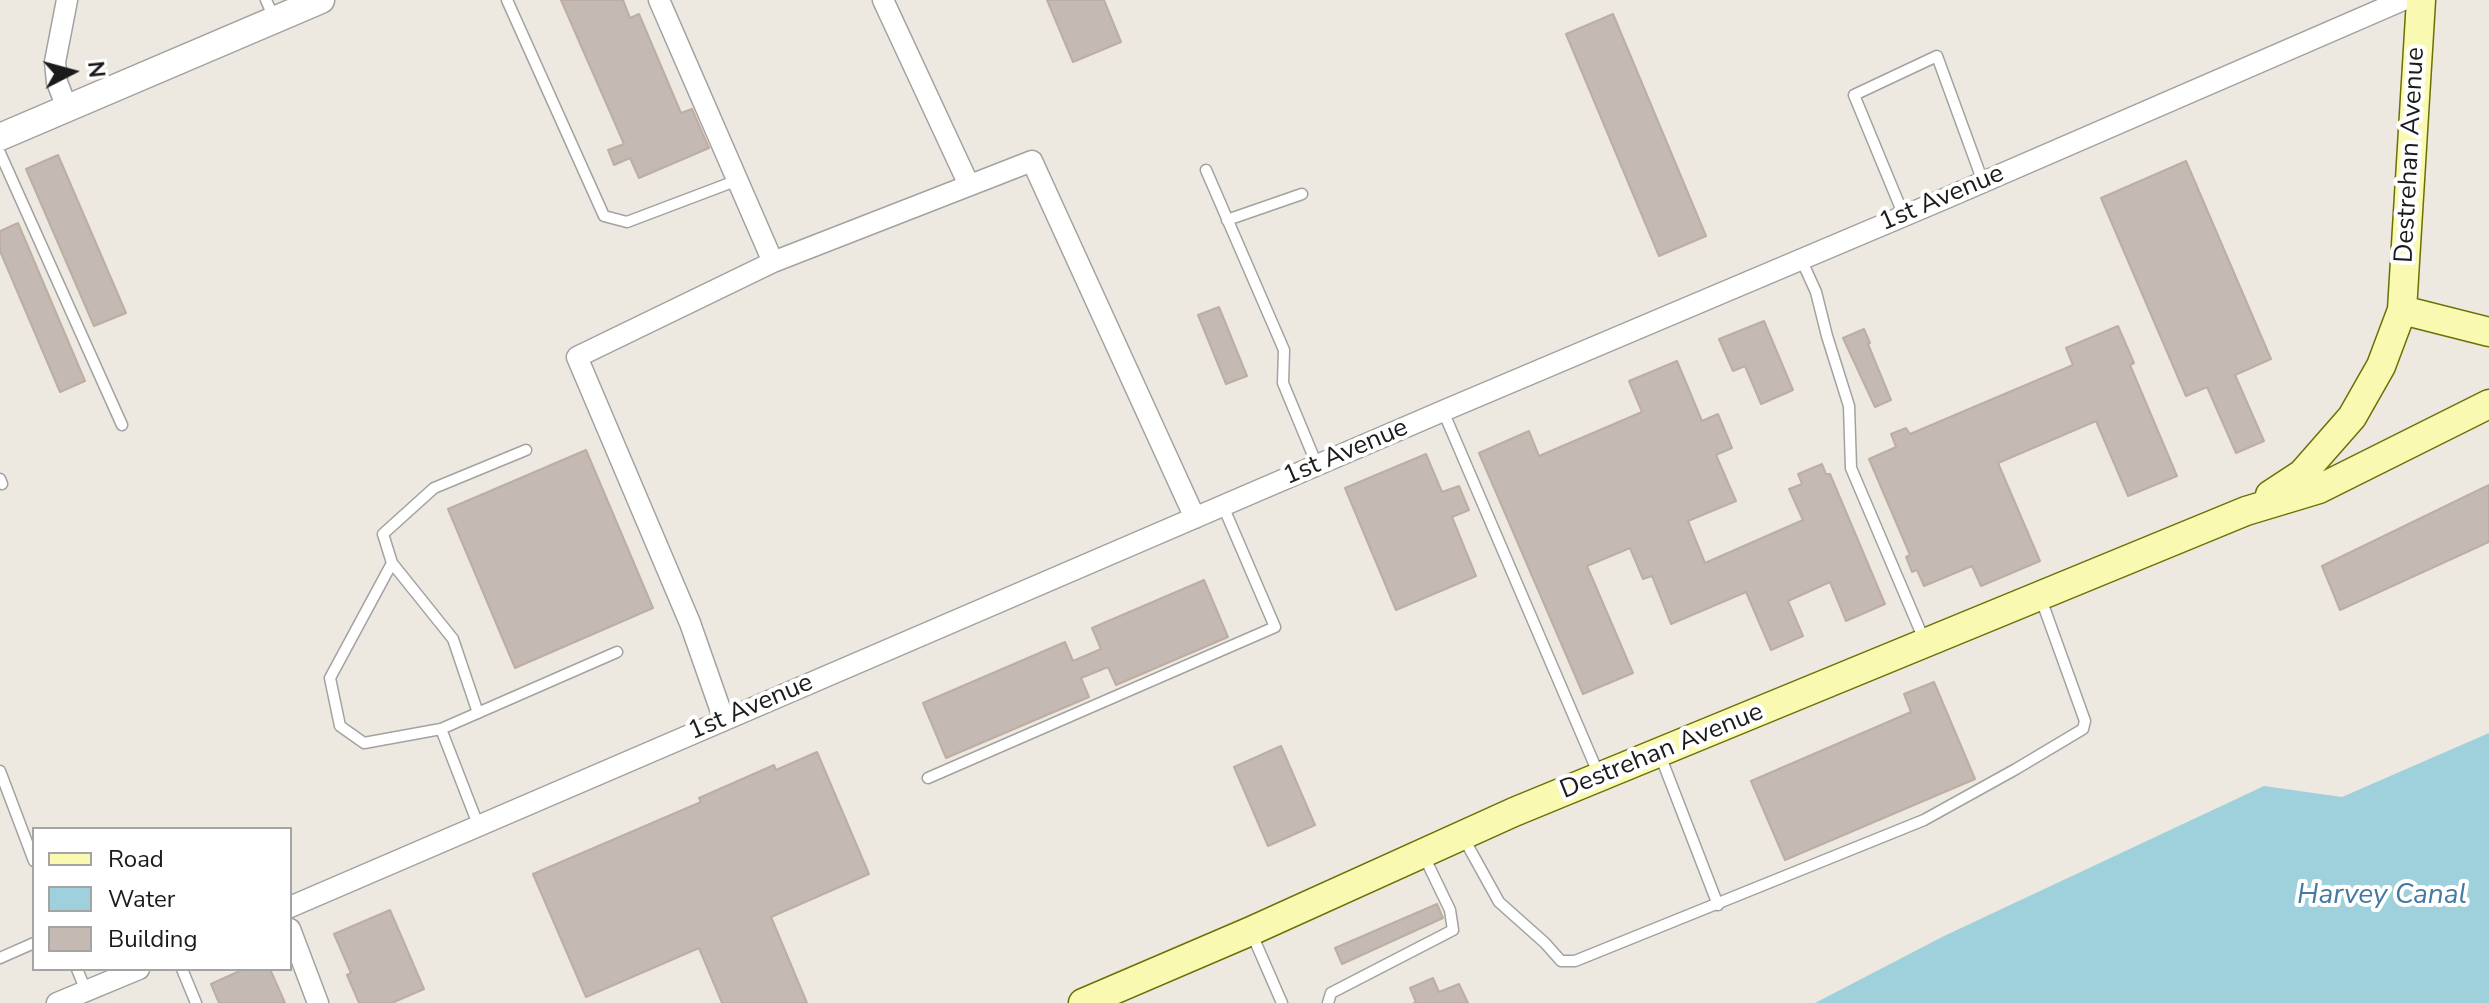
<!DOCTYPE html>
<html>
<head>
<meta charset="utf-8">
<style>
  body { margin:0 }
  #map { position:relative; width:2489px; height:1003px; overflow:hidden; background:#ede8e0; font-family:"Nunito Sans",sans-serif }
  canvas { display:block }
  .legend { position:absolute; left:32px; top:827px; width:260px; height:144px; box-sizing:border-box; background:#fff; border:2px solid #a4a4a4; margin:0; padding:10px 14px; list-style:none; font-size:24px; color:#1b1b1b }
  .legend li { display:flex; align-items:center; gap:16px; height:40px }
  .legend b { width:40px; border:2px solid #a4a4a4 }
  .north { position:absolute; left:32px; top:32px; width:80px; height:80px; -webkit-text-stroke:6px #fff; paint-order:stroke; rotate:84deg; font-size:22px; font-weight:700; line-height:32px; text-align:center; color:#1b1b1b }
  .north::after { content:''; display:block; margin:auto; width:28px; height:36px; background:#1b1b1b; clip-path:polygon(50% 0,100% 100%,50% 72%,0 100%) }
</style>
</head>
<body>
<div id="map">
<canvas width="2489" height="1003"></canvas>
<ul class="legend">
<li><b style="height:10px;background:#faf9b1"></b>Road</li>
<li><b style="height:22px;background:#9fd1dc"></b>Water</li>
<li><b style="height:22px;background:#c4b9b3"></b>Building</li>
</ul>
<div class="north">N</div>
</div>
<script>
const g = document.querySelector('canvas').getContext('2d');
g.lineJoin = 'round';
function fillPath(path, color) {
  g.fillStyle = color;
  g.fill(path, 'evenodd');
}
function stroke(path, color, width, dash) {
  g.strokeStyle = color;
  g.lineWidth = width;
  g.lineCap = dash ? 'butt' : 'round';
  g.setLineDash(dash || []);
  g.stroke(path);
}
function write(font, color, halo, rows, align = 'center') {
  g.font = font + ' "Nunito Sans",sans-serif';
  g.lineWidth = 8;
  g.setLineDash([]);
  g.textBaseline = 'middle';
  g.strokeStyle = halo;
  g.fillStyle = color;
  for (const [text, x, y, turn = 0] of rows) {
    g.save();
    g.translate(x, y);
    g.rotate((+turn || 0) * Math.PI / 180);
    g.textAlign = isNaN(turn) ? turn : align;
    if (halo) g.strokeText(text, 0, 0);
    g.fillText(text, 0, 0);
    g.restore();
  }
}
fillPath(new Path2D(`
  M2489 733V1003H1815L1944 936 2264 786 2342 797Z`), '#9fd1dc');
const building = new Path2D(`
  M561 0H623L630 18 639 14 681 113 692 109 709 148 639 178 630 158 614 165 608 150 624 144Z
  M1047 0H1104L1121 42 1073 62Z
  M1613 14 1706 236 1659 256 1566 34Z
  M58 155 126 313 94 326 26 169Z
  M2186 161 2271 359 2235 375 2264 441 2236 453 2207 387 2186 396 2101 198Z
  M18 223 85 381 60 392 0 251V231Z
  M1219 307 1247 376 1226 384 1198 315Z
  M1764 321 1793 390 1761 404 1745 366 1733 371 1719 339Z
  M2118 326 2134 363 2130 365 2177 476 2128 496 2096 421 1998 463 2040 561 1981 586 1972 566 1924 586 1917 570 1912 572 1906 557 1910 555 1869 459 1896 447 1891 434 1906 428 1910 434 2073 365 2066 348Z
  M1864 329 1870 343 1868 344 1891 400 1875 407 1843 338Z
  M1677 361 1702 421 1718 414 1732 448 1716 455 1736 501 1688 521 1705 563 1803 520 1789 489 1802 484 1798 474 1822 464 1826 474H1830L1885 604 1846 621 1830 582 1788 601 1803 636 1771 650 1746 592 1671 624 1652 576 1643 579 1630 548 1587 566 1633 673 1583 694 1479 453 1529 431 1539 456 1642 412 1629 381Z
  M586 450 653 608 515 668 448 509Z
  M1426 454 1442 492 1459 486 1469 510 1452 517 1476 576 1396 610 1345 488Z
  M2489 485V542L2340 610 2322 566Z
  M1204 580 1228 637 1116 685 1108 667 1081 678 1089 697 946 758 923 703 1065 642 1073 661 1101 649 1092 628Z
  M1934 682 1975 779 1785 860 1751 781 1911 712 1904 694Z
  M1281 746 1315 825 1268 846 1234 767Z
  M817 752 869 874 771 917 807 1003H722L699 948 586 997 533 874 701 802 699 798 774 765 776 770Z
  M1437 904 1443 918 1342 964 1335 948Z
  M390 910 424 989 392 1003H359L347 975 351 973 334 934Z
  M244 969H270L285 1003H219L211 984Z
  M1433 978 1439 992 1459 984 1468 1003H1414L1416 1002 1410 988Z`);
fillPath(building, '#c4b9b3');
stroke(building, '#beada2', 2);
const service = new Path2D(`
  M266 0 274 18
  M507 0 604 216 627 222 738 180
  M0 153 122 425
  M1206 170 1284 350 1283 383 1317 465
  M1904 216 1854 95 1937 56 1983 182
  M1227 220 1302 194
  M1801 259 1816 292 1827 336 1849 406 1851 468 1925 642
  M1443 411 1599 775
  M0 479 2 484
  M392 563 330 678 340 726 364 743 441 729
  M478 713 453 639 392 563 383 534 434 488 526 450
  M1660 755 1718 905
  M0 771 34 861
  M928 778 1275 627 1223 506
  M479 827 441 729 617 652
  M1463 837 1499 902 1545 943 1561 961H1575L1924 820 2016 769 2083 729 2085 721 2041 599
  M1251 932 1282 1003
  M0 958 34 943
  M77 969 86 991
  M182 969 196 1003
  M1328 1003 1331 993 1453 930 1450 910 1423 854`);
const minor = new Path2D(`
  M67 0 55 62 57 82 67 108
  M659 0 773 262
  M883 0 969 185
  M724 720 690 623 577 357 773 262 1032 161 1195 518
  M290 907 1443 411 1944 199 2403 0
  M290 929 318 1003
  M57 1003 139 969`);
const tertiary = new Path2D(`
  M0 137 321 0`);
const secondary = new Path2D(`
  M2402 310 2489 332
  M2270 495 2302 474 2352 417 2381 366 2402 310 2421 0
  M1083 1003 1251 931 1514 812 2246 511 2319 489 2489 404`);
stroke(service, '#a2a2a2', 13);
stroke(minor, '#a2a2a2', 23);
stroke(tertiary, '#a2a2a2', 29);
stroke(secondary, '#6b7003', 31);
stroke(service, '#fff', 10);
stroke(minor, '#fff', 20);
stroke(tertiary, '#fff', 26);
stroke(secondary, '#faf9b1', 28);
write('26px', '#1b1b1b', '#fff', [
  ["Destrehan Avenue",2411,155,-87],
  ["1st Avenue",1942,199,-23],
  ["1st Avenue",1346,453,-23],
  ["1st Avenue",751,708,-23],
  ["Destrehan Avenue",1662,752,-22]
]);
write('italic 28px', '#4479a2', '#fff', [
  ["Harvey Canal",2382,896]
]);
</script>
</body>
</html>
